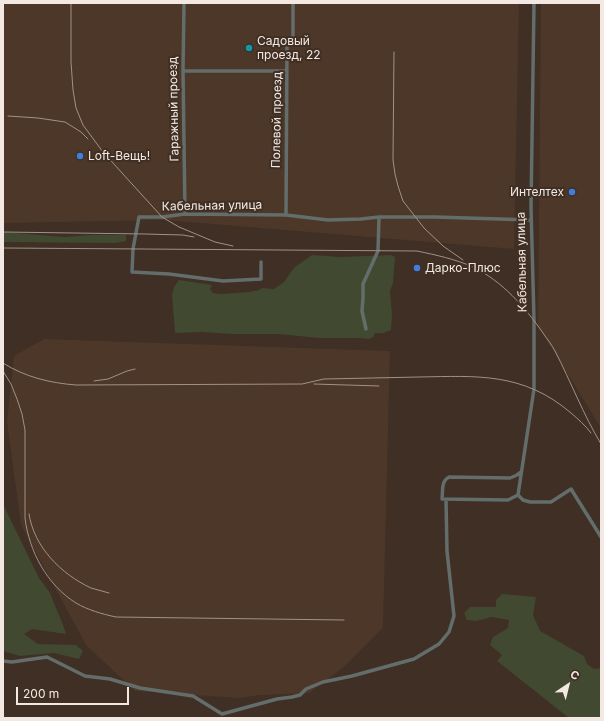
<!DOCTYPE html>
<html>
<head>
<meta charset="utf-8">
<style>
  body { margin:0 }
  #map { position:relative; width:604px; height:721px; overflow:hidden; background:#3f2f24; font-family:Inter,sans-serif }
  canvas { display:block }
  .frame { position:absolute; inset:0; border:4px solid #f4e9e2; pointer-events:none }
  .north { position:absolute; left:548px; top:665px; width:40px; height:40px; -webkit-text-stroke:3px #3f2f24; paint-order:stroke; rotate:35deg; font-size:11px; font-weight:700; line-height:16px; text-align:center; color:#f4e9e2 }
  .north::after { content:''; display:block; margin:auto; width:14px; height:18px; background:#f4e9e2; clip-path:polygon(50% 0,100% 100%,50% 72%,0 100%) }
  .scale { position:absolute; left:16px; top:687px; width:113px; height:18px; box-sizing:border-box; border:2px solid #f4e9e2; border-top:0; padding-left:5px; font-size:12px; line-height:14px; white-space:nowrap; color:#f4e9e2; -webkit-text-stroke:3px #3f2f24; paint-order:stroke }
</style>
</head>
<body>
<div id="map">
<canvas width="604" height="721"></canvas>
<div class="frame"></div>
<div class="north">С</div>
<div class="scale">200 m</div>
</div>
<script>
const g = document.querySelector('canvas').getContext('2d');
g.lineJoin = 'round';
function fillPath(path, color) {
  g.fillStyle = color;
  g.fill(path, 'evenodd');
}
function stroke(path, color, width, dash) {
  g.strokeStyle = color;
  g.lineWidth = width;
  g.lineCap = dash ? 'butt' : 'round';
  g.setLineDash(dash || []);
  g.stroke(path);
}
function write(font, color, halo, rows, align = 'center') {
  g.font = font + ' Inter,sans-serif';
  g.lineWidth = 4;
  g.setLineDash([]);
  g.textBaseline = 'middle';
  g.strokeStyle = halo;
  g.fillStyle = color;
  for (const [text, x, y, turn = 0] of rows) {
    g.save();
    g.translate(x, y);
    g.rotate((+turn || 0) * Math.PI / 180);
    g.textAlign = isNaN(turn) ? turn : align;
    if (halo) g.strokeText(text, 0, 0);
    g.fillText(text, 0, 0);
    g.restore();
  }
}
fillPath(new Path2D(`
  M3 3H519L514 249 165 220 3 223Z
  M541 3H601V428L538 326Z
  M44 339 390 351 383 628 345 666 309 693 260 695 239 698 135 691 86 645 21 525 7 422 14 356Z`), '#4d3728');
fillPath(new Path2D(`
  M3 232 64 237 90 235H126V241L116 243 3 242Z
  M312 255 340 257 391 255 395 257 393 283 390 291 392 314 391 330 383 333H375L373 337 369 339 357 338H320L278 334H232L202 332 175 333 172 295 174 287 179 280 212 285 210 289 213 293 221 294 249 292 259 290 262 288 274 289 284 282 291 272 295 267Z
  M3 504 39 578 50 593 63 625 66 634 32 629 24 634 38 644 76 645 83 651 79 659 54 653 20 656 3 651V635L4 633 3 631Z
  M502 594 536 597 533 615 540 631 584 656 587 664 594 669 601 668V718H569L497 661 502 655 490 645 493 637 508 628 509 620 492 617 476 621 467 620 464 613 470 607H496V600Z`), '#414930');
stroke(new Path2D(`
  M184 3 183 71 185 214
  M183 71H287
  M286 215 287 46 293 36V3
  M261 262V279L223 281 169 274 132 272 133 249 139 217H162L185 214 286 215 328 220 361 219 379 217H435L531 220
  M366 329 362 311 363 298V284L378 251 379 217
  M521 472 517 475 510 478 449 477C441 481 443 491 442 499L508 500 518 495 534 389V320L531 207 534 3
  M518 495 523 500 530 502H551L571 489 601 537
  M3 661 12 662 47 657 85 676 110 679 140 688 193 696 222 714 277 699 292 697 300 695 306 689 323 682 352 676 414 659 439 644 449 632 454 616 447 551 446 499`), '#636d6b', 3.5);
stroke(new Path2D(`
  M71 3V62L73 90 76 108 83 125 103 152 162 217 179 227 215 242 233 246
  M394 52 393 160 395 174 398 186 403 201 424 228 443 246 463 260
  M8 116 38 118 65 122 81 132 88 139
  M3 232 145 234 183 235 194 237
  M3 248 417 251C436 255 455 259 473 267 502 281 525 307 543 333 547 339 552 345 555 351 571 382 583 414 601 444
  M601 265V295
  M3 363C25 377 50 383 76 385L302 384 324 379C356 378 387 378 419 377 477 376 523 372 571 413 578 419 585 425 591 433
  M3 371 11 384 17 399 22 414 25 430V518C29 551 47 585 76 603 88 610 102 614 116 617L344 620
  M94 381 108 379 127 371 135 369
  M314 384 379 386
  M29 514C34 547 61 574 91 588 97 590 103 591 109 593`), '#a0928a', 1);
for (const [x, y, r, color] of [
  [249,48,4,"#0f9aa8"],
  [80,156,4,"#3f7fe0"],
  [572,192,4,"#3f7fe0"],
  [417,268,4,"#3f7fe0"]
]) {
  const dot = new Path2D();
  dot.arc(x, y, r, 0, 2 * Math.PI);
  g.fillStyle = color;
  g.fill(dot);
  stroke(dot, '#3f2f24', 1.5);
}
write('12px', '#f4e9e2', '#3f2f24', [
  ["Садовый",257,41],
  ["проезд, 22",257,55],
  ["Loft-Вещь!",88,156],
  ["Интелтех",564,192,"right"],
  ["Дарко-Плюс",425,268]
], 'left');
write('12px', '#f4e9e2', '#3f2f24', [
  ["Гаражный проезд",174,109,-91],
  ["Полевой проезд",277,120,-89],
  ["Кабельная улица",212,206,-1],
  ["Кабельная улица",522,262,-91]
]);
</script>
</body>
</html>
